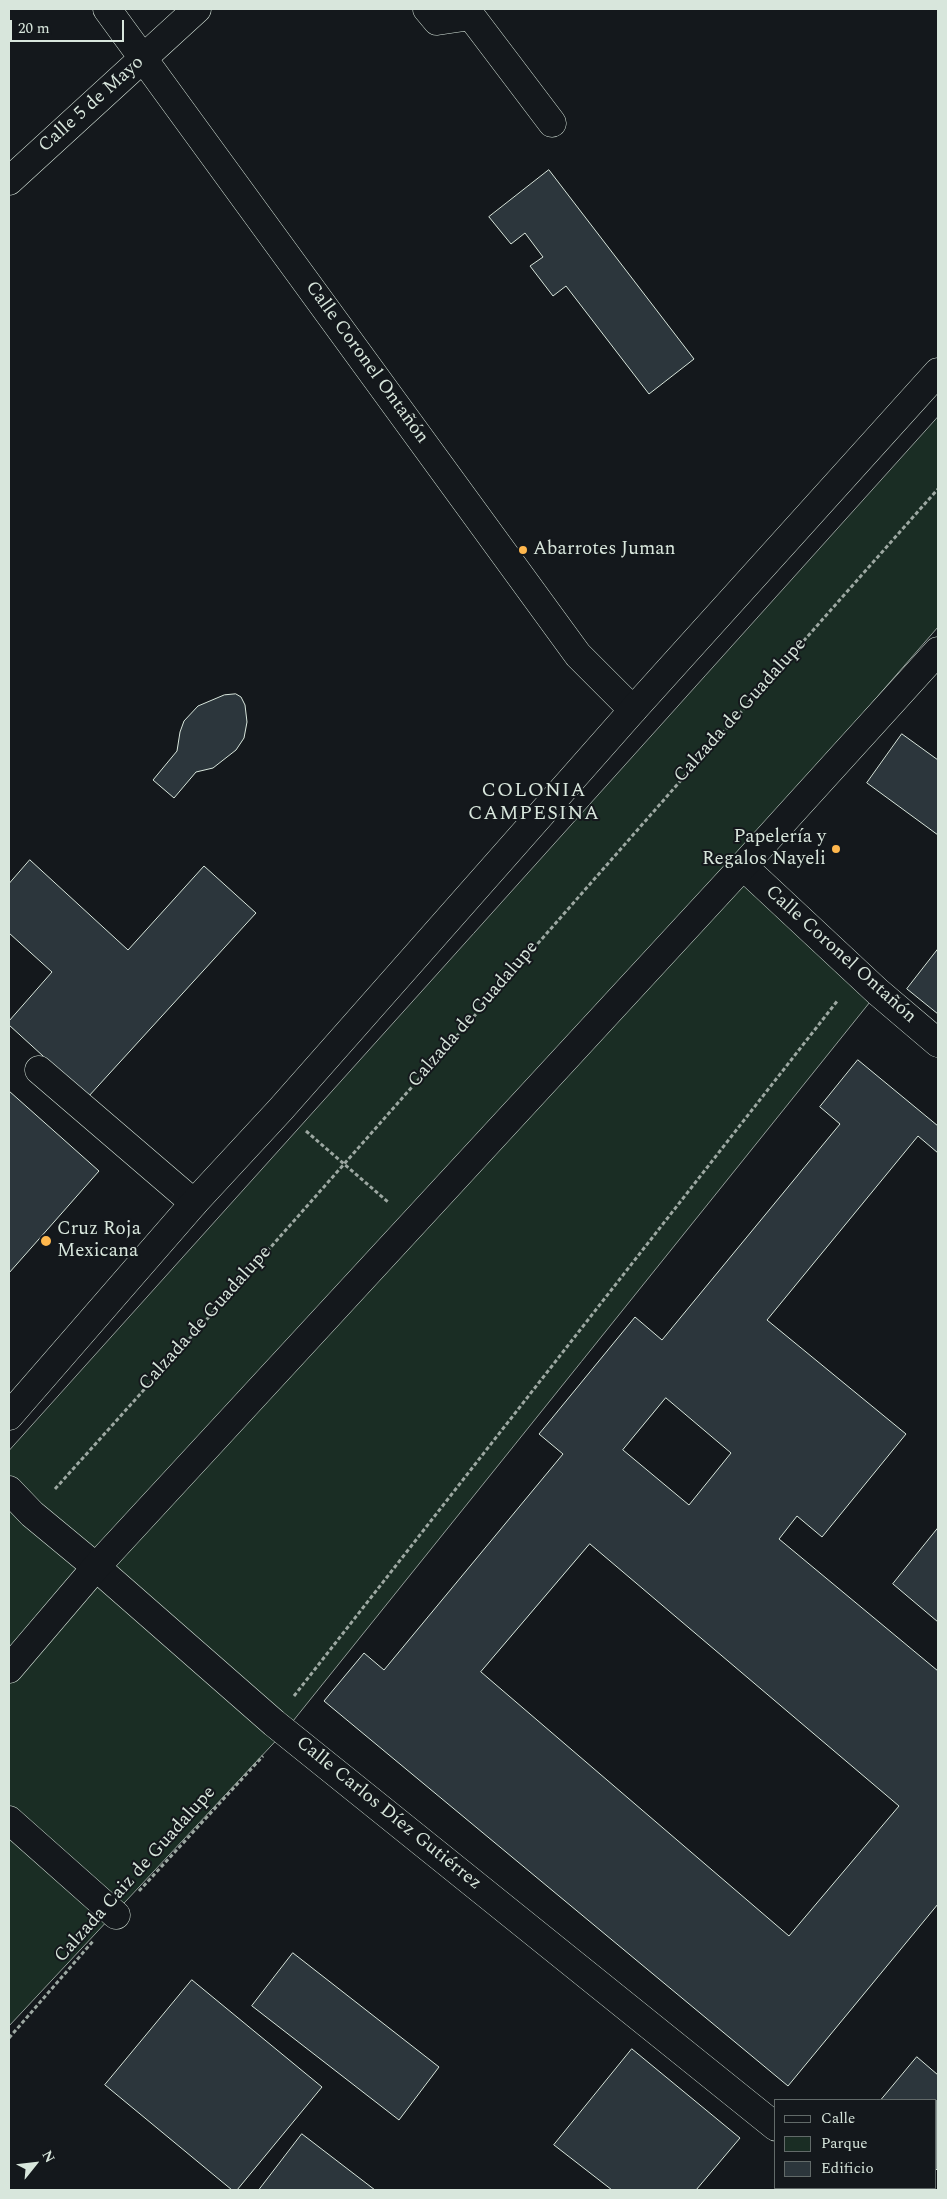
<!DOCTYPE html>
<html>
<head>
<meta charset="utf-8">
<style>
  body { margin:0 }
  #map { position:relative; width:947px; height:2199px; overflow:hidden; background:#14181c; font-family:Spectral,serif }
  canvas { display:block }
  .frame { position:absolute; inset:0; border:10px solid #d8e6dc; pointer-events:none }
  .legend { position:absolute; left:774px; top:2099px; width:162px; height:90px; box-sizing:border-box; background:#14181c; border:1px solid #626a69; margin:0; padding:6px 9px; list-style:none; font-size:15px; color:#d8e6dc }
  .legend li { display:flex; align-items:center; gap:10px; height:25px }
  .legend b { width:25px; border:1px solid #626a69 }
  .north { position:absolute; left:10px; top:2139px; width:50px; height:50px; -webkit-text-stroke:4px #14181c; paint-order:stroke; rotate:61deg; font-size:14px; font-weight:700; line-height:20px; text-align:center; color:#d8e6dc }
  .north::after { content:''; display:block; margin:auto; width:18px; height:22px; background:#d8e6dc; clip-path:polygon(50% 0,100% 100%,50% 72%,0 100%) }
  .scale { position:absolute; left:10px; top:20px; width:114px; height:22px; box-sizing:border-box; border:2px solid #d8e6dc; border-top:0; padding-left:6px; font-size:15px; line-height:18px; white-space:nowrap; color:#d8e6dc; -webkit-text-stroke:4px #14181c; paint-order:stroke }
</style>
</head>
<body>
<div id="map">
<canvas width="947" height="2199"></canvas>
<div class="frame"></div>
<ul class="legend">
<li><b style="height:6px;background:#14181c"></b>Calle</li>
<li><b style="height:14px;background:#1a2d24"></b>Parque</li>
<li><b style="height:14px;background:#2c363c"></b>Edificio</li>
</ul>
<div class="north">N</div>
<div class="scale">20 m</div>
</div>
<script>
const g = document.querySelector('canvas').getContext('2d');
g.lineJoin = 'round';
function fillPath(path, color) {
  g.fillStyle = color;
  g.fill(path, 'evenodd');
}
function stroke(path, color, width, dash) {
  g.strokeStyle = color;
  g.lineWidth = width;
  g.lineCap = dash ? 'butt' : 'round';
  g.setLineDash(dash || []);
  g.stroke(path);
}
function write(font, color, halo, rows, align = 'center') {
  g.font = font + ' Spectral,serif';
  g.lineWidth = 4;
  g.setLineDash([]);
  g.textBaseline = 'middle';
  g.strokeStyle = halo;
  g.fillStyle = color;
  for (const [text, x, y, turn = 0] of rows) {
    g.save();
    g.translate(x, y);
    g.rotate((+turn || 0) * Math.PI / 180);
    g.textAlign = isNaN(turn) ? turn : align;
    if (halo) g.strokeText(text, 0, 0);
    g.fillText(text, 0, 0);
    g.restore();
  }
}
const green = new Path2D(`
  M938 417V627L763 828 734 855 9 1662V1451Z
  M743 866 878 992 285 1731 9 2026V1669Z`);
fillPath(green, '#1a2d24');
stroke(green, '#939e99', 1);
const building = new Path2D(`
  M549 170 694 359 649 394 566 286 553 296 530 266 543 257 525 233 511 244 489 217Z
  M236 694 241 697 245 705 247 722 244 738 236 750 213 768 196 772 174 798 153 780 177 751 180 732 184 721 198 706 224 695Z
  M902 734 938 760V835L867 783Z
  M30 860 128 950 204 866 256 913 88 1097 9 1025V1021L52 972 9 933V884Z
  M938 949V1014L907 989Z
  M858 1060 938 1126V1153L918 1136 767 1320 906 1434 822 1537 797 1516 779 1539 938 1671V1904L788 2086 324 1701 364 1653 384 1670 563 1454 539 1434 635 1317 662 1340 840 1124 820 1107ZM666 1398 731 1453 689 1505 623 1450ZM590 1544 899 1806 789 1936 481 1672Z
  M9 1091 99 1171 9 1273Z
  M938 1528V1622L893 1584Z
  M293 1953 439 2067 399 2120 252 2006Z
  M192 1980 322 2087 237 2190H232L105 2085Z
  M632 2049 740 2138 696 2190H612L554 2145Z
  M917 2057 938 2075V2171L936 2169V2100H881Z
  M302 2134 375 2190H259Z`);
fillPath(building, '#2c363c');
stroke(building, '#d8e6dc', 1);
const minor = new Path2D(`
  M107 9 578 655 633 710
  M427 9 437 21 471 16 552 123
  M9 181 197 9
  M743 866 878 992 938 1043
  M39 1070 194 1203
  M9 1490 32 1514 96 1567 274 1723 776 2127
  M9 1820 116 1915
  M851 2188 854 2190`);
const major = new Path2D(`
  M9 1416 194 1203 281 1109 633 710 938 372
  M9 1669 96 1567 743 866 938 651`);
stroke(minor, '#d8e6dc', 29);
stroke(major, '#d8e6dc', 29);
stroke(new Path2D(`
  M306 1131 388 1202
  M55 1489C353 1158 643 821 938 489
  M294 1696 838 1000
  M139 1891 263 1756
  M9 2038 94 1940`), '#9da8a2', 3, [4, 2.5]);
stroke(minor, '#14181c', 28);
stroke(major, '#14181c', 28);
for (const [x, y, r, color] of [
  [523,550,5,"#ffb74d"],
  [836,849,5,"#ffb74d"],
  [46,1241,6,"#ffb74d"]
]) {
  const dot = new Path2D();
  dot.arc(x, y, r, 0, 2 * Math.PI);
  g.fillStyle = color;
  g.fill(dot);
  stroke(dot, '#14181c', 2);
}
write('19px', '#d8e6dc', '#14181c', [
  ["Calle 5 de Mayo",92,105,-42],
  ["Calle Coronel Ontañón",366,363,54],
  ["Calzada de Guadalupe",741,711,-48],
  ["Calle Coronel Ontañón",840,955,42],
  ["Calzada de Guadalupe",474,1015,-49],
  ["Calzada de Guadalupe",206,1319,-48],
  ["Calle Carlos Díez Gutiérrez",388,1814,39],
  ["Calzada Caiz de Guadalupe",136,1875,-48]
]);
write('19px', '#d8e6dc', '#14181c', [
  ["Abarrotes Juman",533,550],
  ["Papelería y",826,838,"right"],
  ["Regalos Nayeli",826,860,"right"],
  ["Cruz Roja",57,1230],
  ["Mexicana",57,1252]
], 'left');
g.letterSpacing = '1px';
write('20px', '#d8e6dc', '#14181c', [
  ["COLONIA",534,792],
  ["CAMPESINA",534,815]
]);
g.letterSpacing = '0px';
</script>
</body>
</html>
